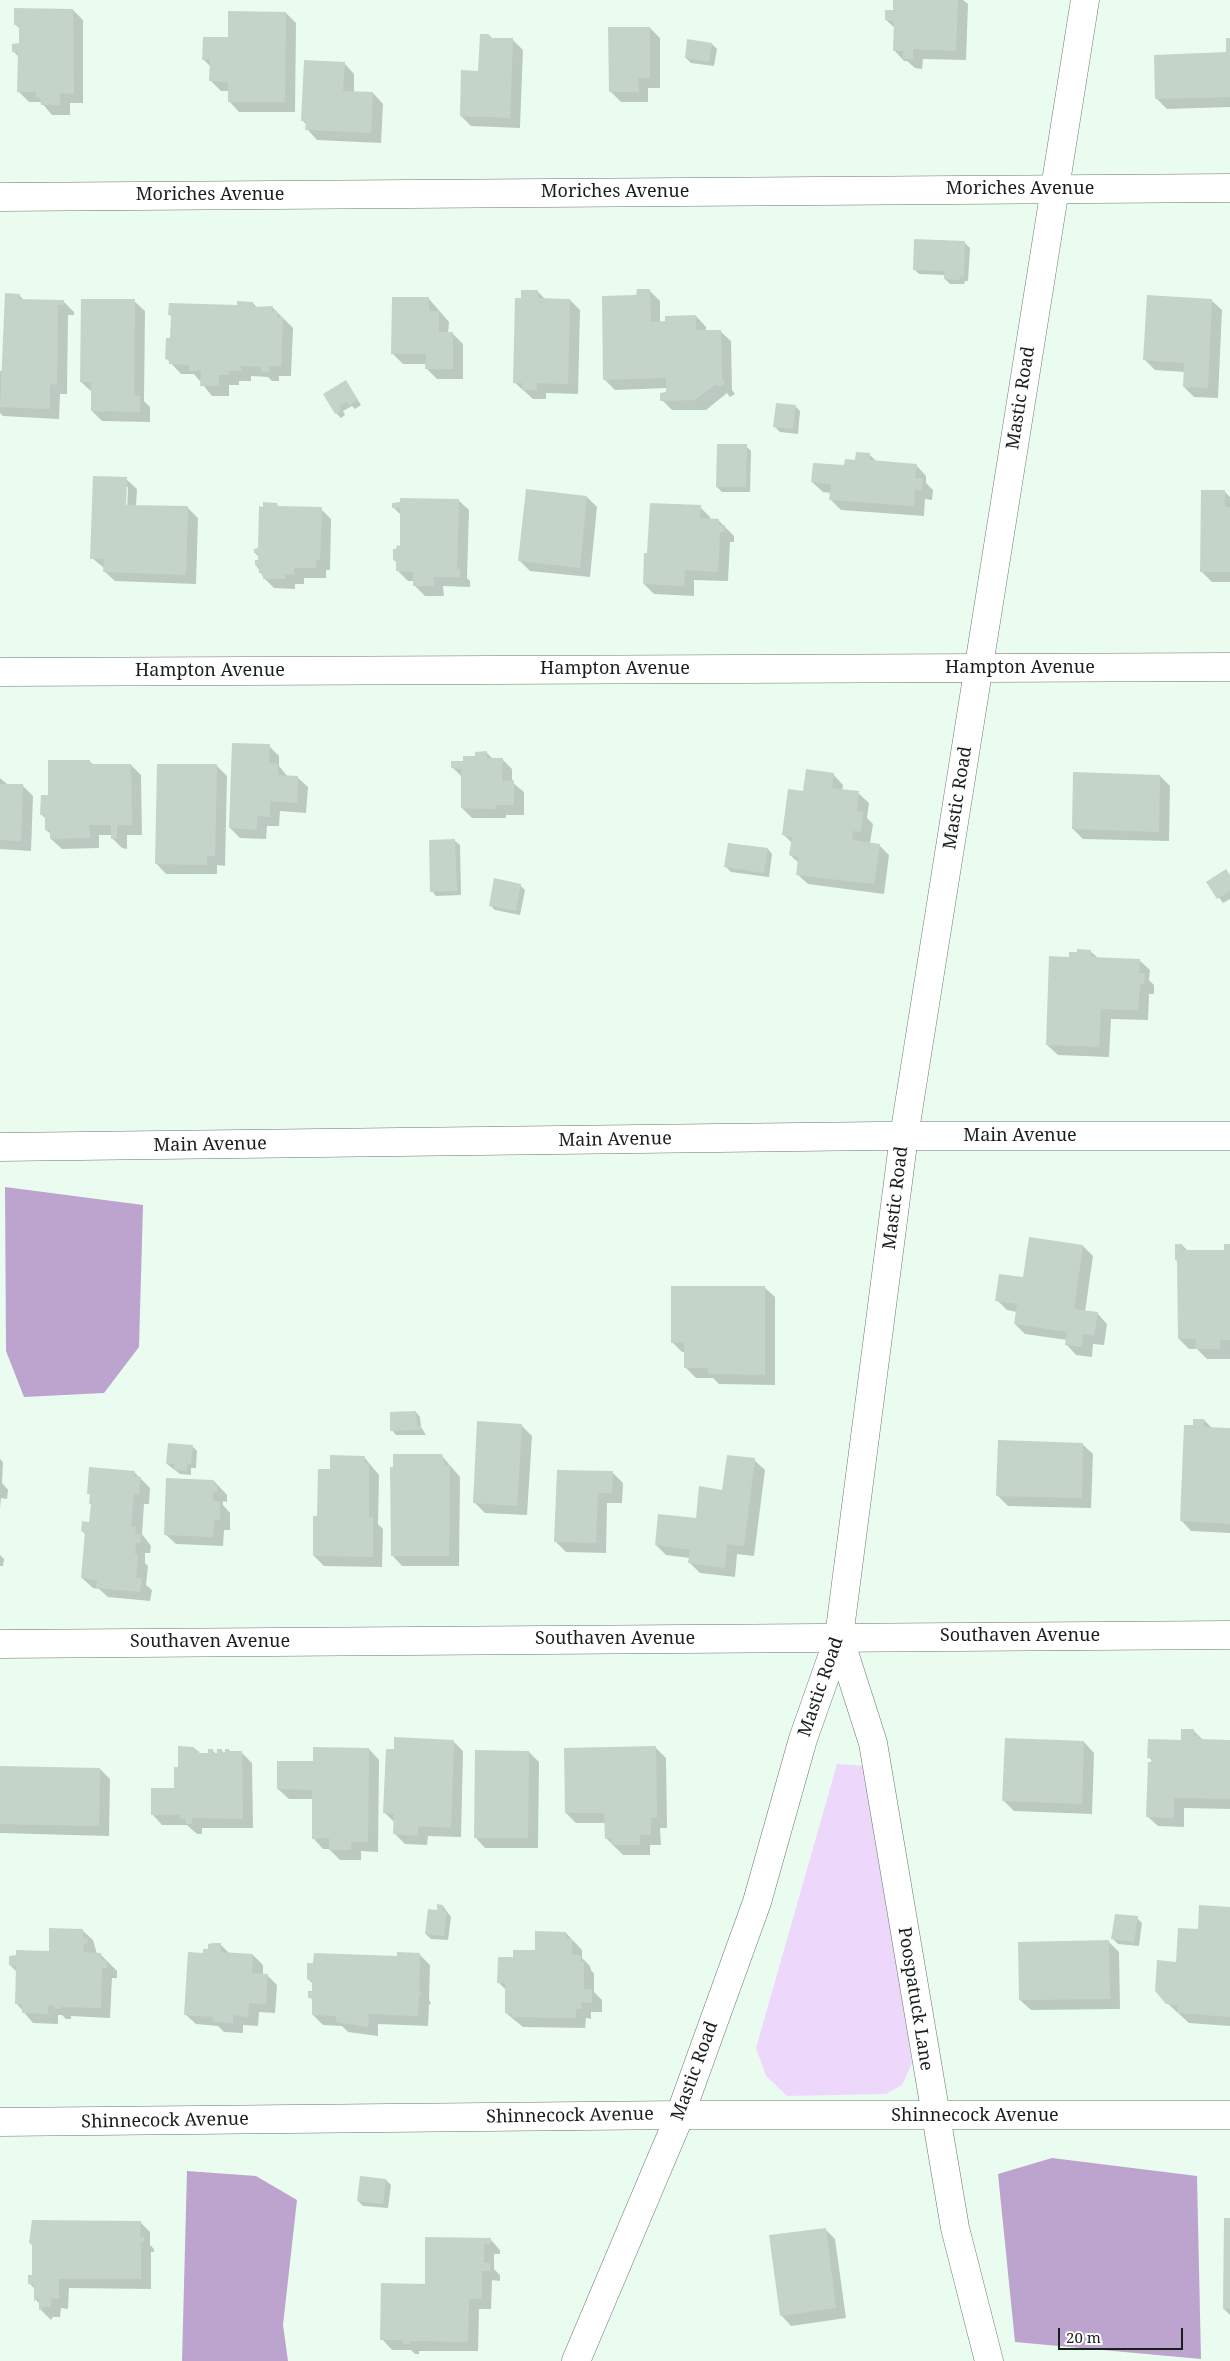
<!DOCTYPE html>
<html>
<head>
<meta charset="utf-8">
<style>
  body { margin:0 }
  #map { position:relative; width:1230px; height:2361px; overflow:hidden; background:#eafcf0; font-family:"Noto Serif",serif }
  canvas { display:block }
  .scale { position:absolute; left:1058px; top:2328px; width:125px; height:22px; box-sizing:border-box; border:2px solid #191f1b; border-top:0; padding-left:6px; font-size:15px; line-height:18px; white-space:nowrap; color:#191f1b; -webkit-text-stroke:4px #fff; paint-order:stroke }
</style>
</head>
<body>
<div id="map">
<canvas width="1230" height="2361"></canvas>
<div class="scale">20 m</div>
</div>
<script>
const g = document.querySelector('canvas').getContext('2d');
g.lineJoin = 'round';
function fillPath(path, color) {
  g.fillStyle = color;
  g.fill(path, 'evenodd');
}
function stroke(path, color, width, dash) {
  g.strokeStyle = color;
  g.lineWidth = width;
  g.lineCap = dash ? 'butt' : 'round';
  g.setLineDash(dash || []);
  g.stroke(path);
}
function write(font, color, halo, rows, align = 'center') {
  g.font = font + ' "Noto Serif",serif';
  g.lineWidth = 5;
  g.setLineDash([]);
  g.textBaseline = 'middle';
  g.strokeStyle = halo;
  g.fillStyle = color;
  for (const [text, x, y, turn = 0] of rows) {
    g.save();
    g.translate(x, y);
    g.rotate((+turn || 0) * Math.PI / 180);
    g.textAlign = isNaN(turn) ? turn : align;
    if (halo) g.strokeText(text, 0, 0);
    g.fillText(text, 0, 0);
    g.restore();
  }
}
fillPath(new Path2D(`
  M837 1764 866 1766 912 2063 902 2085 886 2094 787 2096 766 2076 756 2048Z`), '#edd8fb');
fillPath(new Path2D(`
  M5 1187 143 1205 139 1347 104 1393 24 1397 6 1351Z
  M1052 2158 1197 2176 1201 2359 1015 2342 998 2174Z
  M187 2171 256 2176 297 2200 283 2325 288 2361H182Z`), '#bda4ce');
fillPath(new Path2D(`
  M894 0H963L968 4 966 60 923 59 922 69 915 68 907 61H904L894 50 895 28 886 20 894 11Z
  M73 10 83 20V103H70V115H52L41 102H29L19 92V57L13 51 20 44V29L15 24Z
  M286 13 296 23 295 112H239L229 101V91H221L211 81V67L203 59 230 38Z
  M650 28 660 38V88H648V102H621L611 92Z
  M489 35 493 39H512L523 50 520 128 471 126 461 116 480 73Z
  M1230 39V107L1167 109 1156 98 1227 53Z
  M712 44 717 49 714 66 691 63 686 58Z
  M344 63 354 74V93H373L383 104 381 143 317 140 307 129V125L302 120Z
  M965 243 970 248 968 281H965L964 284H950L945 279V275L919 274 914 269Z
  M649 290 660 301V323L696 316 706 327V331H720L731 341 732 390 735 394 730 397 727 393 706 410H672L662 400 668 394 667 388 615 390 604 379 638 296Z
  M537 291 545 299 570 300 580 310 578 394 546 393V399H533L514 382 523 299Z
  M19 295 24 300 63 301 74 312V315H68L67 394H60L59 419 3 416 0 413V371H3Z
  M429 299 449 322 448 334H453L463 344V379H437L427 369V364H403L392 353Z
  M1211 300 1222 310 1218 398 1194 397 1184 387 1185 372 1155 370 1145 360Z
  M134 301 145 311 144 401 150 407V422L102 421 92 411V392L81 382Z
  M253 303 258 309 272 307 293 328 291 376H279V381H272L268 377 251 376V381H239V385H229V396H212L194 374H181L167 359 172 339V318L170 315Z
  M346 382 361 405 355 409 352 406 343 411 345 415 341 418 336 413Z
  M795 406 800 411 798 434 780 432 775 427Z
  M746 446 751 451 750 492H722L717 487Z
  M870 455 877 462 916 465 926 476V483L933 490 932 500 925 499 924 516 841 510 831 500V493L823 492 812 482Z
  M126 479 137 489 136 506 187 507 198 518 196 584 115 581 104 571V568L92 558ZM125 487H128L127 511H125Z
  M1224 491 1230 497V582H1212L1201 571Z
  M587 497 597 507 590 577 530 571 520 561Z
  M458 500 469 510 467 578 470 581V587L443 586 444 596H425L415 586V581H408L398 571V564L394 560 401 547 402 516 394 508Z
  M276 504 280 507 321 509 331 519 330 570H326V578H304V584H295V589L274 588 264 578 256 565 259 562V557L255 553 259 550Z
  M700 507 710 517V520H718L734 536V542H730L728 581 694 580V596L654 594 644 584 649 554Z
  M269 746 279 756V766L288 777H297L308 787 306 813 280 811 279 826H267L266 839 240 838 230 828Z
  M486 752 493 759H502L512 769V782L524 792V815H506V818H472L462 808V777L452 767Z
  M89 761 94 765H131L141 775 142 835H127V849L122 848 112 838V835H99V848L62 849 51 839V834L46 830V819L42 815 49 796Z
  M217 766 227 776 225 866 217 865V874H166L156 863Z
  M833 774 843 785 842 791 858 793 869 803 867 818 873 824 870 843 879 845 889 855 884 894 808 884 797 874 799 863 790 855 792 843 784 835 804 792Z
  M1160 776 1170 786 1169 841 1083 839 1073 829Z
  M0 778 7 784 22 785 33 796 31 851 0 849Z
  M455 841 460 845 461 895 436 896 432 891Z
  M768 849 772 854 769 877 731 872 726 867Z
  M1226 871 1230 875V899L1223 903 1208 882Z
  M520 885 525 890 520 915 495 910 490 905Z
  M1090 951 1098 958 1139 960 1150 970 1149 980 1154 985V994H1149L1148 1020 1111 1019 1109 1057 1058 1055 1047 1045Z
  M1182 1245 1188 1251H1226L1230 1245V1359H1207L1197 1349H1189L1179 1339V1263L1176 1260Z
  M1083 1246 1093 1256 1085 1312 1097 1313 1107 1324 1104 1345 1093 1344 1092 1357 1076 1355 1066 1344 1067 1340 1025 1334 1015 1324 1017 1312 1007 1310 997 1300 1024 1278Z
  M764 1287 775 1297V1385L719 1384 713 1378H696L686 1368V1352H682L672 1342Z
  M416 1412 420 1417 421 1427 426 1435H396L392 1430Z
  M1204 1420 1212 1428 1230 1429V1533L1191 1531 1181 1520 1194 1426Z
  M521 1425 532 1436 527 1515 485 1513 474 1502Z
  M1082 1444 1093 1454 1091 1508 1008 1506 997 1495Z
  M192 1446 197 1451 196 1468H191V1475L180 1474 167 1464Z
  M442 1456 460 1477 459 1566H402L392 1555Z
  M364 1457 379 1475 378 1524 383 1529 382 1567 324 1566 314 1556 331 1471Z
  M0 1459 3 1462 2 1483 8 1490 7 1499 1 1498 0 1509Z
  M754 1460 765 1470 754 1556 737 1554 735 1577 700 1573 690 1563V1558L666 1555 656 1545 697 1520Z
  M134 1472 150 1488 149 1504H144L142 1534 151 1546 150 1553H145V1563L148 1566 146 1585 152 1590 150 1601 108 1597 99 1589 93 1588 82 1578 86 1535 82 1531 91 1523 92 1505 91 1496 88 1493Z
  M613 1473 623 1483 622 1503H607L606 1553 566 1552 556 1542Z
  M214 1481 227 1495V1502L223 1501V1505L230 1513V1530H224L223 1546 176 1544 165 1534Z
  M0 1555 4 1559 3 1566H0Z
  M1193 1730 1203 1740 1230 1741V1809L1184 1808V1827L1158 1826 1147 1816 1153 1761 1148 1757 1182 1741Z
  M453 1741 463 1751 461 1837 428 1836 427 1845 405 1844 395 1834V1823L385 1813Z
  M1084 1742 1094 1753 1092 1814 1014 1811 1004 1801Z
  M655 1747 666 1758 667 1828H660L661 1845H650V1855H623L606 1838V1823H576L566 1813Z
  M194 1748 201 1754H210L212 1750 216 1754 221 1750 225 1754 229 1750 232 1753 241 1752 252 1763 253 1828H202V1834H197L187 1825H162L152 1814 175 1789 179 1768Z
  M369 1749 379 1760 378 1852 361 1851V1860H340L329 1849H323L313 1838V1799H289L278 1789 314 1762Z
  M529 1752 539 1762 538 1848H485L475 1837Z
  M0 1767 100 1769 110 1779 109 1836 0 1833Z
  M443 1906 451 1917 448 1940 431 1939 426 1934 438 1911Z
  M1230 1908V2026L1189 2023 1167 2003 1177 1963Z
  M1137 1918 1142 1923 1139 1946 1118 1944 1113 1939Z
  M82 1930 93 1940 97 1954H100L117 1971V1978H112L110 2018 71 2016V2019H66L62 2015H58V2024L33 2023 17 2004V1972L10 1965 50 1952Z
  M566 1933 582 1950V1958L590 1966 591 1970 594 1974V1992L602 2000V2012H591V2019L586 2018 585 2028 523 2027 506 2013V1990L498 1982 514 1958 537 1951Z
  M1109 1942 1119 1952 1120 2009 1031 2010 1020 2000Z
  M221 1945 229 1953 253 1955 263 1965V1975H267L277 1985 275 2013 259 2012 258 2026 243 2025V2033L224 2032 218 2026 196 2024 185 2014 204 1955Z
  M419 1954 430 1965 429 2000 431 2003 429 2005 428 2026 378 2024V2036L348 2032 342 2026 323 2025 313 2015V2001L310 1997 313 1993V1984L308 1979Z
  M361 2178 386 2180 391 2185 388 2208 363 2206 358 2201Z
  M1230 2219V2315L1224 2309Z
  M140 2222 150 2232V2245L154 2249V2252H151V2289L69 2288 68 2309 61 2308 60 2317H53L51 2320 41 2310V2305L35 2299V2289L29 2283 33 2276V2246L30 2243Z
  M825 2229 835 2239 846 2318 791 2326 781 2315Z
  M490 2239 500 2250V2254H494V2269L500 2275V2281L492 2280 491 2309H479L478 2351H419V2354H415L411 2350H392L382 2339 426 2285Z`), '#0003');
fillPath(new Path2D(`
  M893 0H958L956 51 913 49V59H903V51H893L894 21 885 20V10H893Z
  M14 8 73 9 74 94 60 93V105H41L40 98H36V92H17L18 52H12V44L19 43V25H14Z
  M228 11 286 12 285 102H228V82L209 81 210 59 202 60 203 37H228Z
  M608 27H650V78H638L639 92H609Z
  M480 34H489L490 38H513L510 118 460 116 461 70 478 71Z
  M1226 38H1230V97L1155 99 1154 55 1226 52Z
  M687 39 712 43 709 62 685 58Z
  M304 60 345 62 343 91 373 92 371 133 305 130 306 121H301Z
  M914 239 965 241 964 277 960 276V280L944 279V271L913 270Z
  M637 289H650L651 322 665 321V316L696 315V330H721L722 378 725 383 719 387 716 384 695 400 660 401V393L666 392V378L603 380 602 296 636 295Z
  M521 290H538V298L570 299 568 384 536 383 537 390H522V383H513L515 298H521Z
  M5 293 20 294 19 299 64 300V305H58L57 385 50 384V409L0 407Z
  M1147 295 1212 299 1208 388 1183 387 1184 363 1143 360Z
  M392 297H429V311H439V332H453V369H425L426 354H391Z
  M81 299H135L134 395 140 396V412L91 411V382H80Z
  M237 301 253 302V307L273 306 272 311H277V317H283L281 366H269V372L261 371V367L241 366V371H229V375H219V386H200L201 371H189V365L169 364V360L165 359 166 338H170L171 315H168L169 303 237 305Z
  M346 380 358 400 349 405 347 402 339 406 341 410 335 414 323 394Z
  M776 403 796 405 793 429 773 427Z
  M717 444H747L746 487H716Z
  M856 452 870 453V460L917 464 915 478H923L922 491 915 490 914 506 829 500 831 484 811 482 813 463 844 465 845 459 855 460Z
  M93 476 127 477 126 505 188 506 186 575 103 572 104 559H90Z
  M526 489 587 496 580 568 518 561Z
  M1201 490H1225V507H1230V572H1200Z
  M400 498 459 499 457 569 460 570V577H434V586H413V572L396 571V560H393V549H396L397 545 400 546V508H392V503L400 502Z
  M263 502 277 503V506L322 507 320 561 316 560V568H294V574H285V579H263V574L259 573V566L255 565V560H258V553H254V549L258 548 259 506 263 507Z
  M650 503 701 505 700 518 719 519V525H725L724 532H720L718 572 685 570 684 586 643 584 644 553H647Z
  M232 743 270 744 269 763 278 764V775L298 776 297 803 270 801V817L257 816V830L229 828Z
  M487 751V758H503L502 781 514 780V805H496V809L461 808V769L451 768V761H463V756H475V752Z
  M48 760H90V764H131L132 825H117V839H111V825H89L90 838 50 839V830H45V815H40L41 795H48Z
  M157 764H217L215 856H207V865L155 864Z
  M806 769 834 773 832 788 859 791 857 811 863 812 861 832 853 831 852 840 880 844 874 884 796 875 798 857 789 855 792 837 782 835 788 789 803 791Z
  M1073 772 1160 775 1159 832 1072 829Z
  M0 784H23L21 841 0 840Z
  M455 839 457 891 430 892 429 840Z
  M728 843 768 848 764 873 724 867Z
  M1226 869 1230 875V891L1217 899 1206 882Z
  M494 878 521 884 516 911 489 906Z
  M1077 949 1091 950V957L1140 959 1139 973H1145L1144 984H1140L1138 1010 1101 1009 1099 1047 1046 1045 1049 956 1069 957V952H1077Z
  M1029 1237 1083 1245 1074 1309 1098 1312 1094 1335 1083 1334 1082 1347 1065 1345 1067 1332 1014 1324 1017 1304 995 1301 999 1274 1023 1277Z
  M1175 1244H1182L1183 1250H1224V1244H1230V1340H1220V1349H1195L1196 1339H1178L1177 1260H1175Z
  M671 1286H765V1375L708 1374V1368H684V1342L671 1343Z
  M416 1411 417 1426 421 1425V1430L390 1431V1412Z
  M1193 1419H1204V1427L1230 1428V1524L1180 1521 1184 1425H1193Z
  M477 1421 522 1424 517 1506 473 1503Z
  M998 1440 1083 1443 1082 1498 996 1496Z
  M168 1443 193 1445 191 1464H187L186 1471 174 1470V1464H166Z
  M393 1454H442L445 1465H450L449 1556H391L390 1467H393Z
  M330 1455 365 1456 364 1463H369V1517H373V1557L313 1556V1516H317L318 1469H330Z
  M727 1455 755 1458 744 1546 727 1544 725 1568 688 1563 690 1550 655 1545 658 1514 696 1518 699 1486 722 1490Z
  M89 1467 135 1471 134 1476 141 1477 139 1494H134L131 1527 136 1526 135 1534H141L140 1543H136L135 1554 138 1555 136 1578H142L140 1592 96 1588 97 1580 81 1578 85 1532 81 1531 82 1521 89 1522 91 1504H89L90 1494H87Z
  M557 1470 613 1471 612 1493H598L596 1543 554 1542Z
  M166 1478 214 1480V1484H217V1492H213V1501H220V1520H214L213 1537 164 1535Z
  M1181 1729H1194L1193 1735H1199L1198 1739 1230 1740V1799L1174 1798V1818L1146 1817 1148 1762H1151L1152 1758H1147L1148 1739 1181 1740Z
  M394 1737 454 1740 451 1828 418 1826V1836L393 1834 394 1814 383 1813 386 1749H394Z
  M1005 1738 1084 1741 1082 1804 1002 1801Z
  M178 1746 194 1747V1750L199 1751V1753H208V1749H213V1753H217V1749H222V1753L225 1752V1749H229V1751H242L243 1819 192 1818V1824H186V1819H180V1815H151V1788H174V1767H178Z
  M656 1746 657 1818H651V1835H640V1845H612L611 1838 605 1839 604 1813H565L564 1748Z
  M313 1747 369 1748 368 1842H351V1850H329V1838L312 1839V1790L277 1789V1761H313Z
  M475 1750 529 1751 528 1838H474Z
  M0 1766 100 1768 99 1826 0 1824Z
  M437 1904 443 1905 442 1910 447 1911 444 1936 425 1934 428 1909 437 1910Z
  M1199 1905 1230 1907V2017L1177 2013 1178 2005 1166 2004 1155 1991 1157 1960 1176 1962 1178 1928 1198 1929Z
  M1115 1914 1138 1916 1134 1942 1111 1939Z
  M49 1928 83 1929V1938H88L87 1944 84 1943 83 1952 101 1953V1959L107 1960V1968H102L101 2008 61 2007V2009H54V2006L48 2005V2014L22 2013V2004H15L16 1966 9 1965V1956L16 1955V1950L49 1951Z
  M535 1931 566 1932V1939H572V1955H581V1962H584V1989H592V2003L581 2002 582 2009H576V2018L512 2017V2014L505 2013V1983H497L498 1957H513V1950H535Z
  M1109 1940 1110 1999 1019 2000 1018 1942Z
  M213 1943H221V1952L253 1954 252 1973 268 1974 266 2004 249 2003 248 2017 233 2015V2023L213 2022V2017L184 2015 188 1952 203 1953V1949H208V1944Z
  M397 1952 420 1953 419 1991H421V1995H419L418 2016 369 2014 368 2027 336 2022V2016L312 2015V1998H308V1991H312V1982L307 1979V1963H313L314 1953 397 1956Z
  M360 2176 386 2179 383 2204 357 2201Z
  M1224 2218H1230V2309H1223Z
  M32 2220 141 2221 140 2237H144V2242H141V2279H59V2299L51 2298V2307H43V2310H39V2299H36L34 2302V2284H28V2275H32V2244L29 2243Z
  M826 2228 836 2308 780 2316 769 2235Z
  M425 2237 491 2238 490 2244H484V2263H490V2271H482V2299H469L468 2342 410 2341V2344H403V2340H380L381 2283 425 2284Z`), '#c4d4c9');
const minor = new Path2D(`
  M0 197 1230 188
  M0 672 1230 667
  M0 1147 878 1136H1230
  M839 1637 873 1743 955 2228 989 2361
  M0 1644 1230 1635
  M0 2122 680 2115H1230`);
const major = new Path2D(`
  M576 2361 680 2115 757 1902 803 1739 839 1637 904 1136 1085 0`);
stroke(minor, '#69796f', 29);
stroke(major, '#69796f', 29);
stroke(minor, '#fff', 28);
stroke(major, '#fff', 28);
write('18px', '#191f1b', '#fff', [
  ["Moriches Avenue",1020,189],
  ["Moriches Avenue",615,192],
  ["Moriches Avenue",210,195],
  ["Mastic Road",1021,398,-81],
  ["Hampton Avenue",1020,668],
  ["Hampton Avenue",615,669],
  ["Hampton Avenue",210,671],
  ["Mastic Road",958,798,-81],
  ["Main Avenue",1020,1136],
  ["Main Avenue",615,1140,-1],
  ["Main Avenue",210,1145,-1],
  ["Mastic Road",896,1198,-83],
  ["Southaven Avenue",1020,1636],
  ["Southaven Avenue",615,1639],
  ["Southaven Avenue",210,1642],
  ["Mastic Road",821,1687,-71],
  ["Poospatuck Lane",915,1999,81],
  ["Mastic Road",695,2071,-70],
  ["Shinnecock Avenue",570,2116,-1],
  ["Shinnecock Avenue",975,2116],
  ["Shinnecock Avenue",165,2121,-1]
]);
</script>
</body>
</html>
